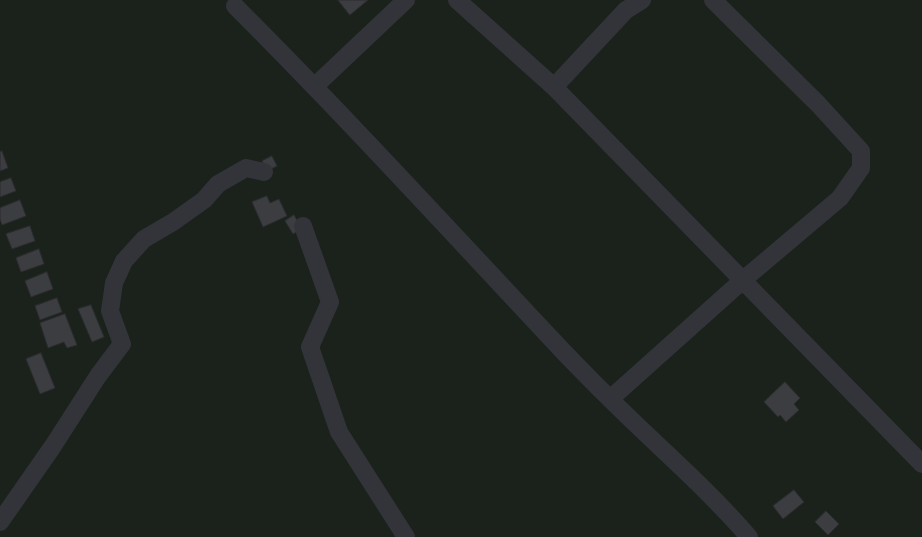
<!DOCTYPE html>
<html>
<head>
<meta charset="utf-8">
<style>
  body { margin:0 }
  canvas { display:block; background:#121214 }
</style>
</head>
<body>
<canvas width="922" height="537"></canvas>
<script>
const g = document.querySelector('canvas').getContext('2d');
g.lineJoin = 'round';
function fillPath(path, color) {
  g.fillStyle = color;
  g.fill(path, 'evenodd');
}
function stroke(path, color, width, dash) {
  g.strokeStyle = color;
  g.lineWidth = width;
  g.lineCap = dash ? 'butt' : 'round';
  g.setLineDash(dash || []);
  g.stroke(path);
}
fillPath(new Path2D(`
  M0 0H922V537H0Z`), '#1a221b');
const building = new Path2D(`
  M338 0H368L350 15Z
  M2 151 8 168 0 171V152Z
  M272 156 277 166 267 171 262 161Z
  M11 178 16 191 0 197V182Z
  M267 196 270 203 279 199 287 216 263 227 252 202Z
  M20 200 26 216 2 225 0 219V208Z
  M294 215 302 229 293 234 285 221Z
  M30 226 35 241 12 249 6 234Z
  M39 249 44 264 21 272 16 258Z
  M47 272 53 289 31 297 25 281Z
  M57 298 62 312 40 320 35 306Z
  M91 305 104 337 92 342 78 309Z
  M65 314 77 345 67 348 64 342 48 348 40 323Z
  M41 353 55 388 40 394 26 359Z
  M785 382 800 398 794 404 799 410 786 422 780 415 778 417 764 402Z
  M794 490 804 502 783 519 773 506Z
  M826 511 839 524 828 535 815 522Z`);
fillPath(building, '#3c3d41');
stroke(building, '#2c2c30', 1);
stroke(new Path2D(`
  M457 0 554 87 922 464
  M235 6C346 117 452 233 560 348 576 365 593 382 609 398 656 445 706 487 749 537
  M315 86 406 0
  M554 87 626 10 642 0
  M303 226 330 302 310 347 339 432 406 537
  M610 399 743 280 840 198 861 168V151L818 104 713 0
  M0 522 53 446 98 376 122 344 110 311 114 283 124 261 144 239 173 222 204 200 218 184 246 168 264 172`), '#333439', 18);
</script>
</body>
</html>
